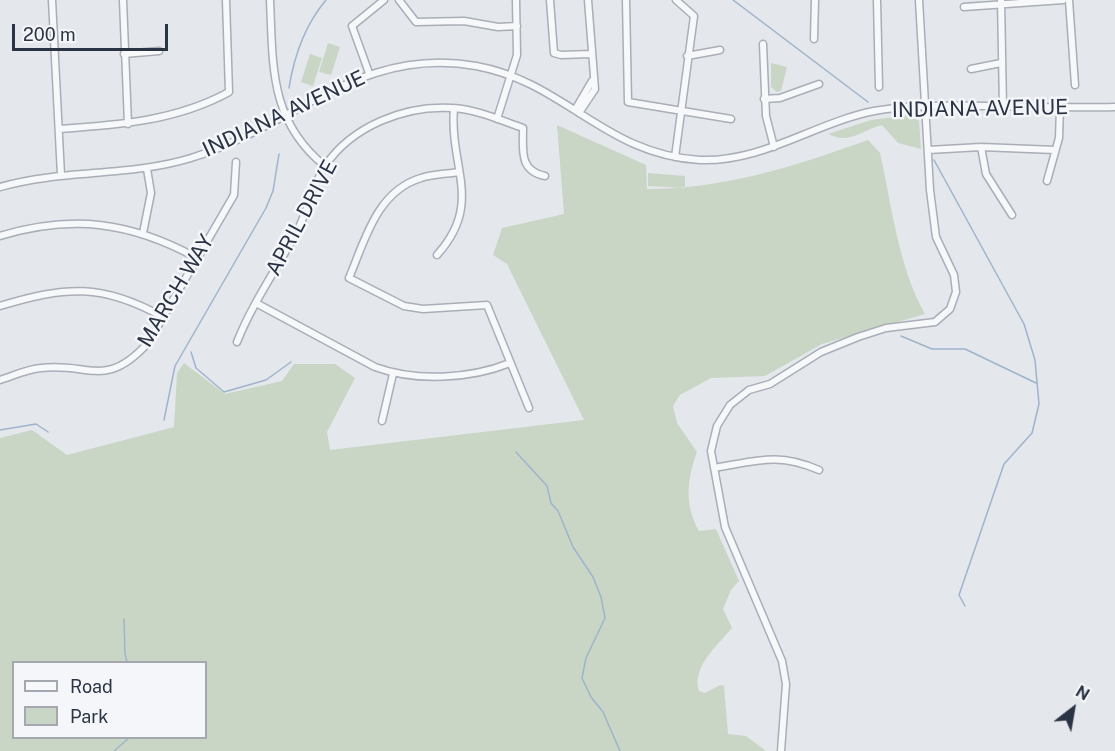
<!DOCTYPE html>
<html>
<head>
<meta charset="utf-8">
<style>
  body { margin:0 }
  #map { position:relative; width:1115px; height:751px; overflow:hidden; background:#e4e7ec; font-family:"Public Sans",sans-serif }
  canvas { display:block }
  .legend { position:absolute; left:12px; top:661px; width:195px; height:78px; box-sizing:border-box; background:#f4f6f9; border:2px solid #a4a8b1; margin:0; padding:8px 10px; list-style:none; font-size:18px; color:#2b3445 }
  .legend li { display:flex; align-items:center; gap:12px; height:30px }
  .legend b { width:30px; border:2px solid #a4a8b1 }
  .north { position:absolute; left:1043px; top:679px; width:60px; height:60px; -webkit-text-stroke:4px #f4f6f9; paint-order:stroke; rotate:31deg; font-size:16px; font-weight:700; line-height:24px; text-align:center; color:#2b3445 }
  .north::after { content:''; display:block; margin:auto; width:21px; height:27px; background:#2b3445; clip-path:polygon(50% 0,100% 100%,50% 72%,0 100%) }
  .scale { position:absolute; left:12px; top:24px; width:156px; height:27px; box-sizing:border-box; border:3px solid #2b3445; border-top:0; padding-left:8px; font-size:18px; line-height:21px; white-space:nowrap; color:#2b3445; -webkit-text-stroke:4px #f4f6f9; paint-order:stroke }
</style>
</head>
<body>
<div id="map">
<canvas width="1115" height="751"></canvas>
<ul class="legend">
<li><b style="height:8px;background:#f7f8fa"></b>Road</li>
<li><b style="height:16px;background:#c9d6c5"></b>Park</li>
</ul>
<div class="north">N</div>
<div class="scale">200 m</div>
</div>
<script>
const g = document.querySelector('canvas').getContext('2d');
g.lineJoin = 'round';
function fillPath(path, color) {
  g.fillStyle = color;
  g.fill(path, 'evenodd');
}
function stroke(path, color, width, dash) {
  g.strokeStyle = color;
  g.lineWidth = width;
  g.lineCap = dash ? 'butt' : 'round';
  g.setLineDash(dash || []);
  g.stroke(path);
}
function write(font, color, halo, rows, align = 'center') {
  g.font = font + ' "Public Sans",sans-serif';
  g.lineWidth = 5;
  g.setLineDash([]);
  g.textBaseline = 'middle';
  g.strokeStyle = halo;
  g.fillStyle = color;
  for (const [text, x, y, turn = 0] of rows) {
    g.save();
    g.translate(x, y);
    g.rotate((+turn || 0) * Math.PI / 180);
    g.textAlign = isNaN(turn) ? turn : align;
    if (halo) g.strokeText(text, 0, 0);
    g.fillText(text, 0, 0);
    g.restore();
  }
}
fillPath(new Path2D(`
  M328 43 340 47 331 75 319 72Z
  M310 54 322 58 313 86 301 82Z
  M771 63 787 67 781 91 777 92 771 87Z
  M912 115 919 121 921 149 898 143 882 125C862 130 850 145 828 134L871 120Z
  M557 125 646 165 647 189C725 189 795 166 868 140L880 153C892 206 898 266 925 314L822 344 765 376 711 378 680 395 673 406 677 423 697 452C687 480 684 504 699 531L716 529 739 581 731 590 723 609 732 628C718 645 691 667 699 691L705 693 720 685 724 686 728 734 746 736 766 751H0V438L32 430 67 455 174 427 177 373 184 363 225 394 282 381 294 364H335L355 378 327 432 330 450 584 420 507 264 493 255 502 228 564 214ZM14 662H206V738H14Z
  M648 173 685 176V188L648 186Z`), '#c9d6c5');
stroke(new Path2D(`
  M733 0 868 102
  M289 88C294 56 305 25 326 0
  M934 160 1024 324 1035 360 1039 404 1032 433 1004 464 959 595 965 606
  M901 336 932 349H965L1036 383
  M191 352 196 368 224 392 266 380 291 362
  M164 420 175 366 266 208 273 191 279 154
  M0 430 36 424 48 432
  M516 452 547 486 551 503 558 511 573 547 593 577 601 597 605 618 586 658 582 678 591 697 603 712 620 751
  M124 619 125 654 127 662
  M114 751 129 738`), '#9fb4cc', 1.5);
const minor = new Path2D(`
  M52 0 61 175
  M123 0 128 124
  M270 0C273 65 269 121 325 166
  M399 0 416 22 464 21 498 27 517 26
  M550 0 554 53 561 55 591 54
  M626 0 628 102 731 119
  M877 0 879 87
  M1001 0 1003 107
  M1069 0 1075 85
  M964 7 1063 0
  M814 39 815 0
  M763 44 766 116 774 147
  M124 54 159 51
  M687 56 720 50
  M971 69 1001 63
  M369 73 352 26 384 0
  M764 99 780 98 819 84
  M575 110 592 81
  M579 113 595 89 588 0
  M497 119 517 55 516 0
  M59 129C118 125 176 121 229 92L226 0
  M981 147 986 174 1012 215
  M928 150 981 147 1055 150
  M675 157 694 16 676 0
  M459 172C447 174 433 174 421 178 377 191 365 240 349 278L404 306 423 309 487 305 529 408
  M1047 181 1059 138 1060 108
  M0 187C63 169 129 177 191 158 293 127 361 45 476 66 565 82 605 155 700 160 764 162 814 123 874 111 911 104 949 106 986 106 1029 107 1072 108 1115 107
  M143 233 151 193 147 169
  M0 236C73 214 131 222 197 258
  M437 255C484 203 449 168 454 108
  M256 303 375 367C416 382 470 379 510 363
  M0 306C66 286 102 283 163 317
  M237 342C252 304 276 270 296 233 308 212 311 187 325 166 352 126 405 105 452 108 476 109 500 120 523 128 523 150 519 171 545 176
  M0 380C13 376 27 369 41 368 89 362 105 390 148 343L234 195 236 162
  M382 421 393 374
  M714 468C757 461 778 452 819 470
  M781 751 786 684 782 661 725 527 711 451 717 426 730 405 749 390 770 384 821 352 858 337 886 328 935 322 950 309 956 292 954 275 936 237 930 190 919 0`);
stroke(minor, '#a9aeb7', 9);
stroke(minor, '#f7f8fa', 6);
write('21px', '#2b3445', '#f4f6f9', [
  ["INDIANA AVENUE",980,109,-1],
  ["INDIANA AVENUE",284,114,-25],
  ["APRIL DRIVE",302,218,-62],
  ["MARCH WAY",176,291,-59]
]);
</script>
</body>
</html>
